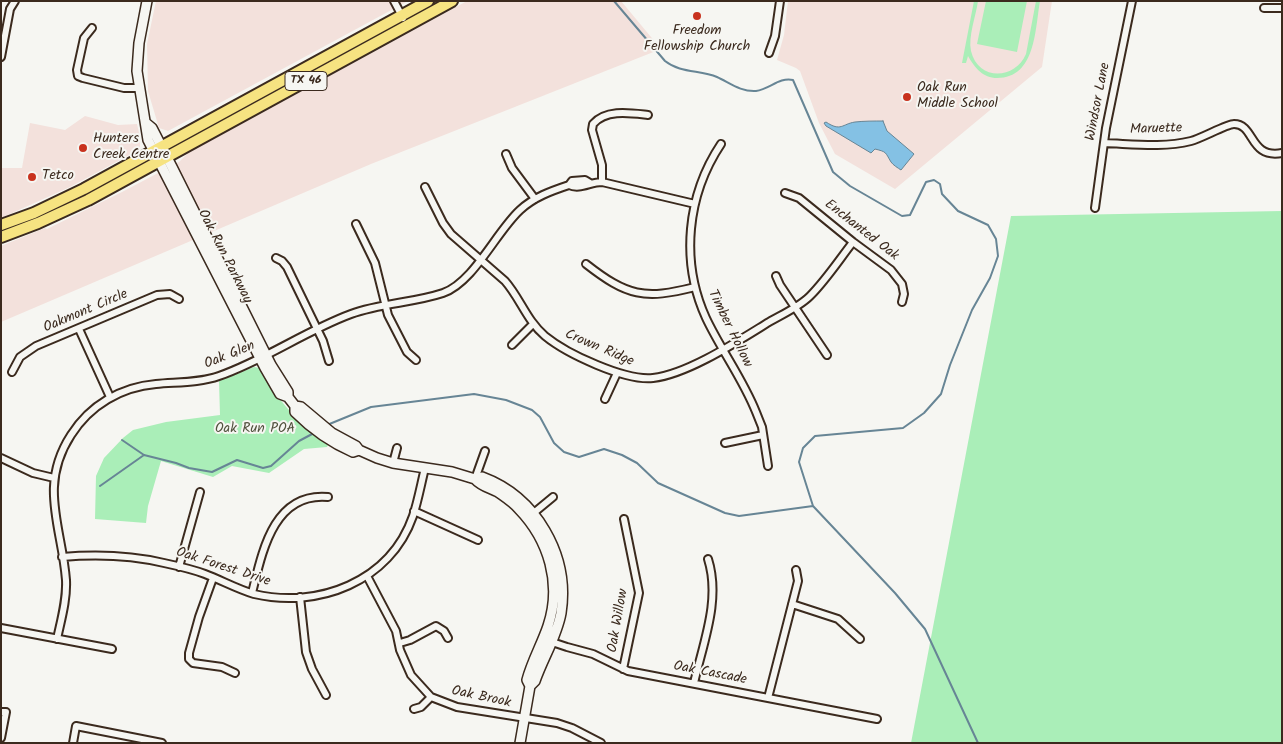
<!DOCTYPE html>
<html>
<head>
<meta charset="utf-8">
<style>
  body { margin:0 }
  #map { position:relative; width:1283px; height:744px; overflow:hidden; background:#f6f6f2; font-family:Kalam,sans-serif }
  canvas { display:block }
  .frame { position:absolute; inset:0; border:2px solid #3b2a1e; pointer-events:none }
</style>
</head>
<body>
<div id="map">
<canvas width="1283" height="744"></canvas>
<div class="frame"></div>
</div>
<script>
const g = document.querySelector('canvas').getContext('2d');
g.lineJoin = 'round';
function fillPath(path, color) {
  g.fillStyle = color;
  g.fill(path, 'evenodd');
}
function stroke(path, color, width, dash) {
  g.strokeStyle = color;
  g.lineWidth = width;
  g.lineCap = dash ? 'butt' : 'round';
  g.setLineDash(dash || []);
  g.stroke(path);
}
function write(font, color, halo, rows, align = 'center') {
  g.font = font + ' Kalam,sans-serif';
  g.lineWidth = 4;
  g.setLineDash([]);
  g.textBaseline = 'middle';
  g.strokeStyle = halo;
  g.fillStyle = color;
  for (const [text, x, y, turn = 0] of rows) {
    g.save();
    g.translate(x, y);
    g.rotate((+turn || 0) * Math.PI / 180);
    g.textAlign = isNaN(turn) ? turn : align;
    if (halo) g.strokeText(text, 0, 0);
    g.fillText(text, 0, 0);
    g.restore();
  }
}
fillPath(new Path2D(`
  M156 1H408L168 131 159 128 148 91 147 44Z
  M467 1H621L661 49 371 164 1 322V246L45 228 47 229 122 192 179 162 188 153Z
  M788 1H1052L1042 67 895 189 835 154 819 123 800 71 796 68 777 60 784 35Z
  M85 116 118 125 137 124 140 137V147L135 152 70 187 1 218V168H22L30 123 65 130Z`), '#f3e1dc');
fillPath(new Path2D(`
  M974 1H978C976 16 968 36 971 51 978 81 1015 80 1026 54L1036 1H1040C1035 29 1036 78 997 78 983 78 975 68 968 56L966 63H962Z
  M986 1H1027L1017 52 977 44Z
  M1282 211V743H911L1011 216Z
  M254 367 260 368C279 403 298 422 328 445L327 447 304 449 269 473 232 466 213 477 161 461 148 506 146 523 95 519 96 476 104 458 123 438 133 430 166 422 220 415 219 381Z`), '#aaeeb8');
const water = new Path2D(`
  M883 121 887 131 914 154 901 170C898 168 893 165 891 162 885 152 887 152 875 149L871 153 826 126 824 123 826 122C841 132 842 124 855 122 864 121 874 121 883 121Z`);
fillPath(water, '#84c1e4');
stroke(water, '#678595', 1);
stroke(new Path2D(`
  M614 1 665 61C680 73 700 70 717 77 730 83 741 92 756 91 770 89 779 77 793 80L833 172 850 186 902 216 910 215 926 182 934 180 940 184 942 194 958 211 988 225 996 239 998 256 990 278 972 310 950 365 941 394 924 413 903 428 815 436 803 448 799 462 813 506 895 593 925 629 978 743
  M327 425 371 407 474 394 506 400 532 410 540 417 554 443 564 452 579 457 604 449 622 455 637 463 658 483 725 513 739 516 813 506
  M122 440 144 455 176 463 189 468 212 472 237 460 263 468 271 466 299 441 314 433
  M100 486 144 455`), '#678595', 2);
const street = new Path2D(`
  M394 1 403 18
  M1264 8H1282
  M92 28 84 38 77 70 78 76 83 78 124 88H139
  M769 53 775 36 780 1
  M1 57 10 9 15 1
  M1104 143C1133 144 1163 148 1191 141 1202 138 1227 124 1234 124 1255 124 1249 159 1282 153
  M721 144C687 195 680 261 706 318 721 350 743 379 756 412L762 427 768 466
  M506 154 512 168 535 199
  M602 182V165L592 130 593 124C606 109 630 113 648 115
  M569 185C580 190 590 182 602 182L695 204
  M425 187 443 223 451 234 505 281C520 298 527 321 545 336 567 354 625 381 653 378 688 374 738 341 769 322 783 314 799 307 810 296 826 280 839 260 853 242
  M785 193 799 198 853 242 891 270 902 284 904 294 902 302
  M1095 208 1106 128 1132 1
  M356 224 375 263 388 315 407 352 416 360
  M276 258 282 261 287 267 323 341 329 361
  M586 264C627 296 644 300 695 287
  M776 276 780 285 827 355
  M79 329 110 397
  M512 345 533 324
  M12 372 20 357 36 346 157 295 170 294 179 299
  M605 399 617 373
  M725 443 763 435
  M1 458 33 473 54 478
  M393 463 397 448
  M475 479 485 451
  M414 511 478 540
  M530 516 553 497
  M62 557C97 554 130 555 164 563 178 566 192 569 205 574 221 580 237 589 254 594 318 609 390 582 413 516 418 501 421 484 425 468
  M179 567 200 492
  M367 576 396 631 400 650 411 675 431 697 457 707 557 723 572 728 601 743
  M213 578 199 617 189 653V659L193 663 222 667 235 673
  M252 593C262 553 273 492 328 497
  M300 597 306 652 312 669 326 695
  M792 604 838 619 860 639
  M1 628 112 649
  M57 639C61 620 67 600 66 580 62 527 38 486 71 435 90 405 121 387 156 384 177 382 199 383 219 376 265 360 305 331 351 314 381 303 413 303 443 293 474 282 496 232 520 210 534 197 551 191 569 185L572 181 585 180 590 183
  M549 641 567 647 593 654 628 671 877 719
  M400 643 410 640 436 626 444 631 448 638
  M623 669 639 593 624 519
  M694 683C703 643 721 600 708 559
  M768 698 798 581 796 570
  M414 709 421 707 431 697
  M1 712H6L1 738
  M73 743 76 726 162 743`);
const secondary = new Path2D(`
  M147 1 139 43 137 71 148 140 265 368 280 394 288 397 295 406V412C312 429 330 442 353 452L359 450
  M146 123 152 128 172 167 271 365 288 392V397
  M295 406 301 407 332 433 356 446 359 450 377 458 393 463 452 472 475 479 482 477C536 497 570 555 561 613 557 636 543 658 535 681L530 686
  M475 479C481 486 490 488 498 492 505 497 513 502 519 509 549 540 562 584 548 626 542 644 532 661 527 680L530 686 520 743`);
const primary = new Path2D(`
  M1 225 34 213 84 189 428 1
  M1 237 38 223 88 200 452 1`);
stroke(street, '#3b2a1e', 10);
stroke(secondary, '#3b2a1e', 12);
stroke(primary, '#3b2a1e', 14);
stroke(street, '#f6f6f2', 6);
stroke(secondary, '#f6f6f2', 9);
stroke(primary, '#f6e381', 10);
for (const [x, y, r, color] of [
  [697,16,5,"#c8321e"],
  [907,97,5,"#c8321e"],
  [83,148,5,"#c8321e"],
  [32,177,5,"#c8321e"]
]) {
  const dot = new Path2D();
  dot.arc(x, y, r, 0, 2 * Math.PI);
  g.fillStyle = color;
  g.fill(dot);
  stroke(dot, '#f6f6f2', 2);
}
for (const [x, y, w] of [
  [306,81,42]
]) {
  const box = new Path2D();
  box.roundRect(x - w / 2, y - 9.5, w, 19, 4);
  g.fillStyle = '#f6f6f2';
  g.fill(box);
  stroke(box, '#3b2a1e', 1);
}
write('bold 12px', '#3b2a1e', null, [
  ["TX 46",306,81]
]);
write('14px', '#3b2a1e', '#f6f6f2', [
  ["Freedom",697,32,"center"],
  ["Fellowship Church",697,48,"center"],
  ["Oak Run",917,89],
  ["Middle School",917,105],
  ["Hunters",93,140],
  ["Creek Centre",93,156],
  ["Tetco",42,177]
], 'left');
write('14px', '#3b2a1e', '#f6f6f2', [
  ["Windsor Lane",1099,102,-79],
  ["Maruette",1156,130,-2],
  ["Enchanted Oak",861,231,38],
  ["Oak Run Parkway",224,257,63],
  ["Oakmont Circle",86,312,-23],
  ["Timber Hollow",729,329,64],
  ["Crown Ridge",599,349,23],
  ["Oak Glen",230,356,-22],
  ["Oak Forest Drive",223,568,18],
  ["Oak Willow",619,621,-80],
  ["Oak Cascade",710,674,11],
  ["Oak Brook",481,698,12]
]);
write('14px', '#51513d', '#f6f6f2', [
  ["Oak Run POA",255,430]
]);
</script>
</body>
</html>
